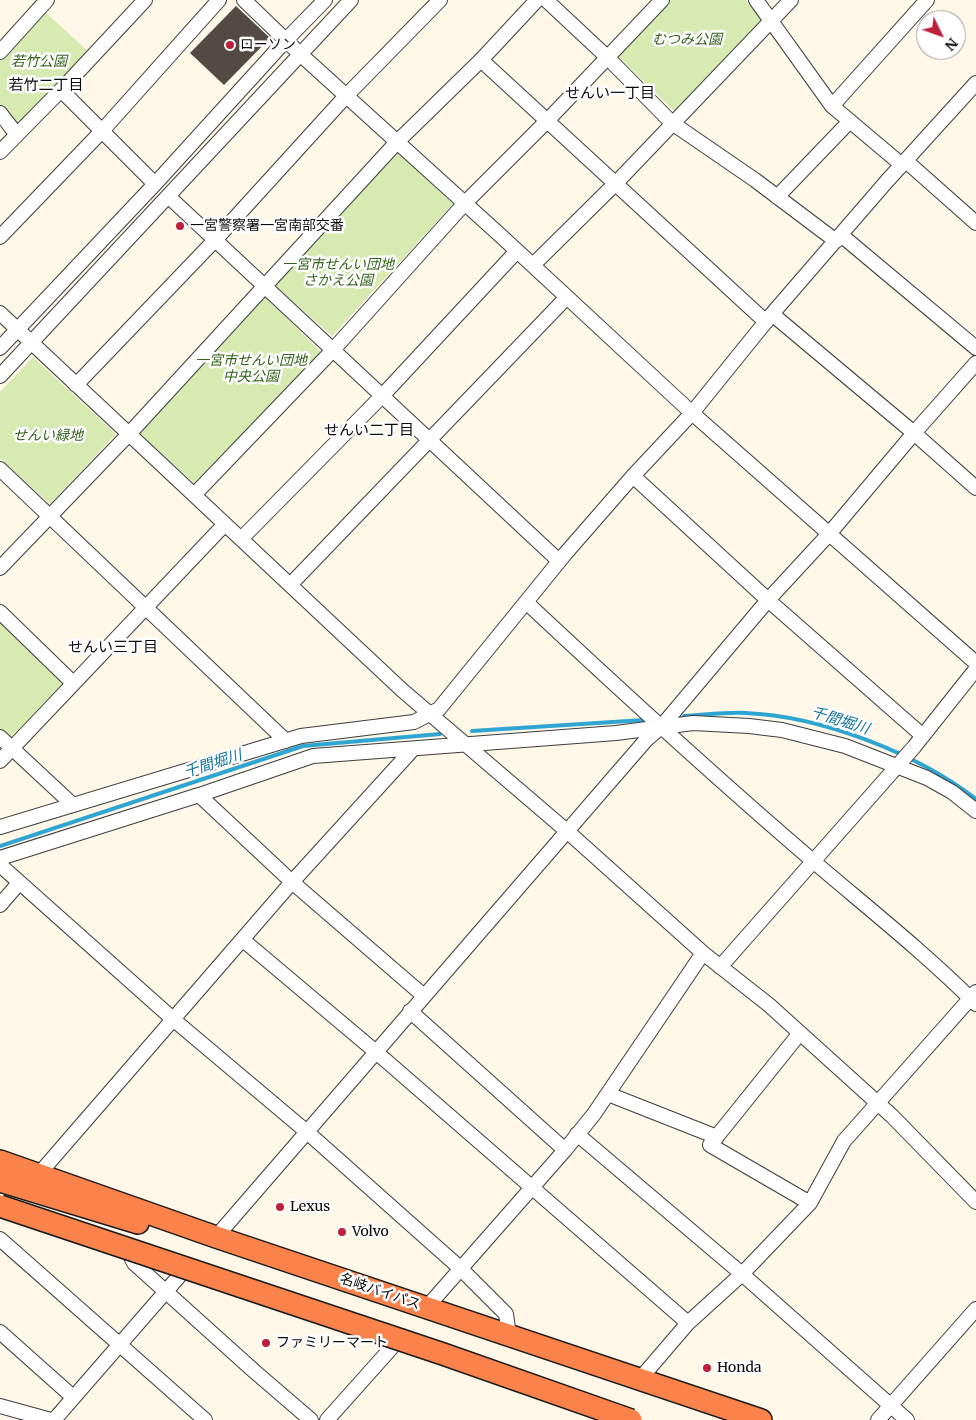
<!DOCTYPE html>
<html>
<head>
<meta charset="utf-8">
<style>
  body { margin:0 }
  #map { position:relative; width:976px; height:1420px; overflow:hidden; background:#fff7e8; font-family:Merriweather,serif }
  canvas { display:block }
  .north { position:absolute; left:916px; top:10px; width:50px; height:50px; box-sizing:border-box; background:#fff; border:1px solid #9d9d9d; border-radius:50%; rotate:132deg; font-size:14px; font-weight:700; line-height:20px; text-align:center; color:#0a0a0a }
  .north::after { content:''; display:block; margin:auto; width:18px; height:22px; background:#be1f3c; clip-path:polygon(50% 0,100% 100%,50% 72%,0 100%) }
</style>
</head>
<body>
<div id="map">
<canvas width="976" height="1420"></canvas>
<div class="north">N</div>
</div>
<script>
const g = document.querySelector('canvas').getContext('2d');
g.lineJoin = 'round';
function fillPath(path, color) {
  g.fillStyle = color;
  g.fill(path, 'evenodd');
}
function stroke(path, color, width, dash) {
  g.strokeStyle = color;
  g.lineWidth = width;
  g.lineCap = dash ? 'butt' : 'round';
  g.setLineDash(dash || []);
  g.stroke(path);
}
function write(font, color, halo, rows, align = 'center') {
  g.font = font + ' Merriweather,"Noto Sans JP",serif';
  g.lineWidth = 5;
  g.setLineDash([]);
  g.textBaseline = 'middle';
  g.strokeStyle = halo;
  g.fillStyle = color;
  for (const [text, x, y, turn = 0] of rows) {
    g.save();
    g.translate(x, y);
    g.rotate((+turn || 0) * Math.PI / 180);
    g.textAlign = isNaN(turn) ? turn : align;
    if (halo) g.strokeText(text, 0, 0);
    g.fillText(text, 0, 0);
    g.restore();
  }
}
fillPath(new Path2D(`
  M670 0H746L761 20 674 111 617 55Z
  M45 12 89 52 18 128 0 106V62Z
  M403 147 399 154 453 204 332 336 275 286Z
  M265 297 321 352 194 483 139 434Z
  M33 357 116 434 50 504 0 458V392Z
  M0 622 65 683 10 740 0 730Z`), '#d6eab1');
stroke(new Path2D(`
  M684 716C704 715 725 712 745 713 821 716 916 753 976 799
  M472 731 644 720
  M0 846 303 746 440 734`), '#2fa6d1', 4);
fillPath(new Path2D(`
  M236 6 270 38 224 85 190 53Z`), '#534a46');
const minor = new Path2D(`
  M244 0 299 53 501 236 692 413 976 663
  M546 0 607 57 672 123 755 180 836 241
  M756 0 832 106 902 165
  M0 52 47 0
  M481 60 766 322
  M61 90 155 184
  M832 106 927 0
  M0 113 17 135
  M0 152 61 90 145 0
  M906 161 976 223
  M168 196 559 561
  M777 197 850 121
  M841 235 976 348
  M0 237 102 131 219 0
  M533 265 616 183 791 0
  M0 313 402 690 568 832 703 953 769 1005 892 1116 976 1202
  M772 314 914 433 976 488
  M0 348 155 184 286 40 325 0
  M0 376 351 0
  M76 385 215 240 346 96 440 0
  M0 469 286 741
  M633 476 768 600 923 736
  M194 495 333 350 465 203 547 121 662 0
  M241 539 382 396 517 251
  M0 568 129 434 397 142 481 60 537 0
  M290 585 567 297
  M526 602C620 690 715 777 813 861 868 908 925 953 976 1004
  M0 612 73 683
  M0 737 73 805
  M0 761 225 524
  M199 795 292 882 424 996
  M0 827 301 736 414 722 439 709 565 554 633 476 692 413 772 314 887 181 976 83
  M0 858 199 795 313 756 616 733 693 723 749 726 782 730 845 746 927 778 952 792 976 811
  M0 865 174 1020 307 1132 460 1268 506 1314 509 1335
  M0 905 19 883
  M243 940 376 1052 688 1323
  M720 967 914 747 976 669
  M410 1011 565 1150
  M608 1094 717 1137
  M577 1134 742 1274 907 1420
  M39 1174 292 882 413 749
  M810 1203 844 1141 976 992
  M216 1237 646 740 661 727 768 600 829 534 914 433 976 363
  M0 1239 205 1420
  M125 1245 134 1263 254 1371 311 1420
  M427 1307 565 1150 594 1114 703 953
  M0 1332 73 1397
  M640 1379 688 1323 742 1274 810 1203 710 1145 800 1033
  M0 1406 51 1420
  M54 1420 188 1266
  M327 1420 402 1336
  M878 1420 976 1309`);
const highway = new Path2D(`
  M0 1161 216 1237 761 1420
  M0 1181 138 1223`);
stroke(minor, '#3d3d3d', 16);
stroke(highway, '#1b1b1b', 24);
stroke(minor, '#fff', 14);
stroke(highway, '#fa834b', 21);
const highwayBridge = new Path2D(`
  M0 1206 443 1354 631 1420`);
stroke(highwayBridge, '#1b1b1b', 24, []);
stroke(highwayBridge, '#fa834b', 21);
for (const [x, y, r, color] of [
  [230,45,5,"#be1f3c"],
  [180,226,5,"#be1f3c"],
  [280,1207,5,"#be1f3c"],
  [342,1232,5,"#be1f3c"],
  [266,1343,5,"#be1f3c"],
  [707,1368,5,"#be1f3c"]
]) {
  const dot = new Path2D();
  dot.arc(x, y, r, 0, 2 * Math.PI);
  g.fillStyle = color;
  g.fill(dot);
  stroke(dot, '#fff', 2);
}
write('italic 14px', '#33631a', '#fff', [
  ["むつみ公園",687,40],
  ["若竹公園",39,62],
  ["一宮市せんい団地",338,265],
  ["さかえ公園",338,281],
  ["一宮市せんい団地",251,361],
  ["中央公園",251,377],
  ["せんい緑地",48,436]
]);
write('14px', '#0a0a0a', '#fff', [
  ["ローソン",240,45],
  ["一宮警察署一宮南部交番",190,226],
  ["Lexus",290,1207],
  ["Volvo",352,1232],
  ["ファミリーマート",276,1343],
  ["Honda",717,1368]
], 'left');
write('14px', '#0a0a0a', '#fff', [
  ["名岐バイパス",380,1292,19]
]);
write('15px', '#0a0a0a', '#fff', [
  ["若竹二丁目",46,86],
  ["せんい一丁目",610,94],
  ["せんい二丁目",369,431],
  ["せんい三丁目",113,648]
]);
write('italic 15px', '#11749f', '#fff', [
  ["千間堀川",840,721,17],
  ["千間堀川",213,764,-18]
]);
</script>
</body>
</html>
